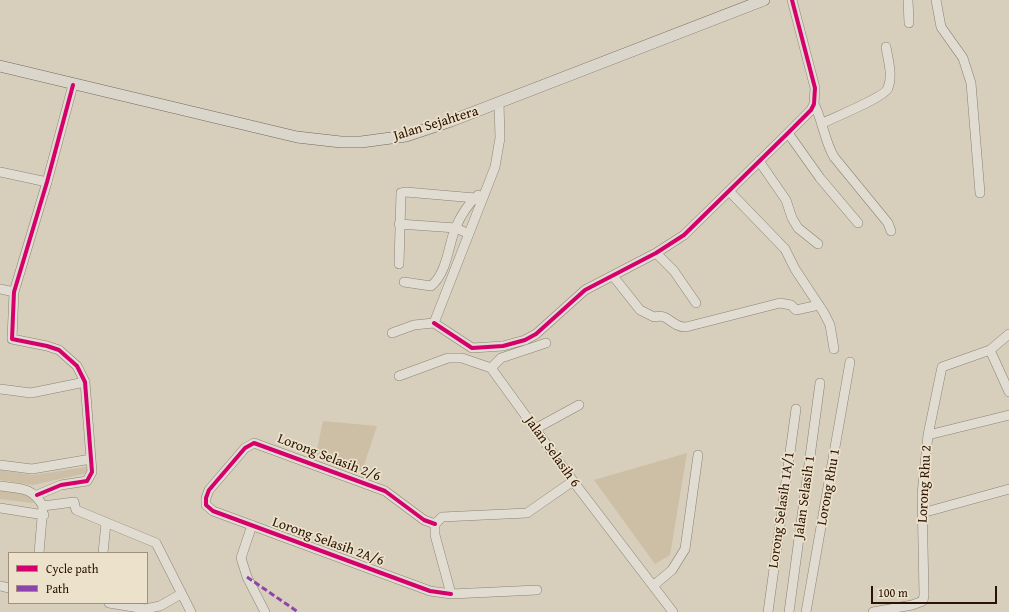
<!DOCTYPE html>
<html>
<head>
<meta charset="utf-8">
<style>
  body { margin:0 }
  #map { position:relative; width:1009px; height:612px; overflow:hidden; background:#d7cfbc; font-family:"Gentium Book Plus",serif }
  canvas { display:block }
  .legend { position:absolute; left:8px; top:552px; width:140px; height:52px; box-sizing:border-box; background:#ece2cc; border:1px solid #9f8f7b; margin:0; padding:5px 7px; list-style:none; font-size:12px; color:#2b1201 }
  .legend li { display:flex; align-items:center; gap:8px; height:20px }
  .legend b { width:20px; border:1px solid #9f8f7b }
  .scale { position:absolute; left:871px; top:586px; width:126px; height:18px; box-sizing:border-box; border:2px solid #2b1201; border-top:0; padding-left:5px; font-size:12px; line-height:14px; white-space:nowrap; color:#2b1201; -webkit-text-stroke:3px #ece2cc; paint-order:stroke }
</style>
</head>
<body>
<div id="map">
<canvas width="1009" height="612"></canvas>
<ul class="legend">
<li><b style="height:5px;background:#d6006c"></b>Cycle path</li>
<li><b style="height:5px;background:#8e44ad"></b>Path</li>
</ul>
<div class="scale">100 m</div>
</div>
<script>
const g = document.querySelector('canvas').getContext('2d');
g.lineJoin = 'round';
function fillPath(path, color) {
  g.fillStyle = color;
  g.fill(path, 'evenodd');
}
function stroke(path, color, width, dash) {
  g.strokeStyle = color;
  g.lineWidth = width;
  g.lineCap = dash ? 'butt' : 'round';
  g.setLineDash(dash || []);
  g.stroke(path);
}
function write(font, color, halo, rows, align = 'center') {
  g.font = font + ' "Gentium Book Plus",serif';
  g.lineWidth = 3.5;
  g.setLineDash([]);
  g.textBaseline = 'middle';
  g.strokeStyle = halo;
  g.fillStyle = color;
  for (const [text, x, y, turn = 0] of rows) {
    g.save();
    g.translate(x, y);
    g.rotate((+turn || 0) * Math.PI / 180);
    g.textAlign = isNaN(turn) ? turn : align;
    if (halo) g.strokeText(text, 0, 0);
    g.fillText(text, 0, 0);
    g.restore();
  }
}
fillPath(new Path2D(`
  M323 421 377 426 362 471 316 454Z
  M687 453 670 555 655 564 594 480Z
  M86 467 87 473 33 485 0 480V470L33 475Z
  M0 490 25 493 34 502 32 503 0 499Z`), '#ccbfa5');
const minor = new Path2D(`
  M908 0 909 23
  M936 0 941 27 963 58 971 83 980 193
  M814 104C823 121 824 140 834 157L888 223 891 231
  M823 123C835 117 885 97 888 88 893 76 888 59 886 47
  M788 133 820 178 858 223
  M759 161 786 200 792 218 798 228 818 244
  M0 172 47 182
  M729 191 785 249 795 269 824 313 830 325 834 349
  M399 224 456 228 469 234
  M656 253 674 271 696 303
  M399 264 401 193 406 192 475 198
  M613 276 640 310 654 317C666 314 667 320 677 325 679 326 683 327 686 327L780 303 791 305 796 310 819 305
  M404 282 431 286C447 273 448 247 455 229 460 217 469 203 478 195
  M0 289 14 292
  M434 323 472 348 503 346 525 340 536 334 585 290 656 253 684 235 788 133 811 110 814 104 815 88 792 0
  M434 323 495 167 500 138 499 103
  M392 333 414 325 434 323
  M990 350 1009 392
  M491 368 501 358 546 343
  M399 376 448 358H462L491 368 573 481 673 612
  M0 389 31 393 85 382
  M535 429 579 405
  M928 435 1009 415
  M0 465 32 469 91 459
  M0 486C21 489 31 486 43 506L74 502 76 510 156 543 191 612
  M37 495 61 485 87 481 92 472 85 382 77 366 59 350 47 346 12 339 14 292 47 182 73 85
  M0 508 44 515
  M922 513 1009 489
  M435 524 424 520 385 491 254 443 245 448 209 490 206 498V505L213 511 430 591 451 594
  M252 525 241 558 247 577 265 612
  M39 553 43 506
  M103 553 106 523
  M0 586 9 588
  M653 586 672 570 685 549 698 455
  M537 590 451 594 435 535V524L442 517 527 513 573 481
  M109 603 145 609 160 606 181 594
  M768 612 796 409
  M789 612 820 383
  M806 612 850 362
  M873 612 912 605 923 601 924 595 922 494 928 435 942 367 990 350 1009 334`);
const major = new Path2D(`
  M0 66 297 137 341 142H361L406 136 451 121 764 0`);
stroke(minor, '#8a8275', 10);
stroke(major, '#71695d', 12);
stroke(minor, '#e0dcd2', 9);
stroke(major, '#dad6cb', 11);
stroke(new Path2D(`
  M247 577 298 612`), '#8e44ad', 3, [6, 3]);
stroke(new Path2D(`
  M434 323 472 348 503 346 525 340 536 334 585 290 656 253 684 235 788 133 811 110 814 104 815 88 792 0
  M37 495 61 485 87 481 92 472 85 382 77 366 59 350 47 346 12 339 14 292 47 182 73 85
  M435 524 424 520 385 491 254 443 245 448 209 490 206 498V505L213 511 430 591 451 594`), '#d6006c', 4);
write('14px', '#2b1201', '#ece2cc', [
  ["Jalan Sejahtera",436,124,-17],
  ["Jalan Selasih 6",552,452,54],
  ["Lorong Selasih 2/6",329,458,21],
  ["Lorong Rhu 2",925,484,-87],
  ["Lorong Rhu 1",829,487,-80],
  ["Jalan Selasih 1",805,497,-82],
  ["Lorong Selasih 1A/1",782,510,-82],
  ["Lorong Selasih 2A/6",328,542,20]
]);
</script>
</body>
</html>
